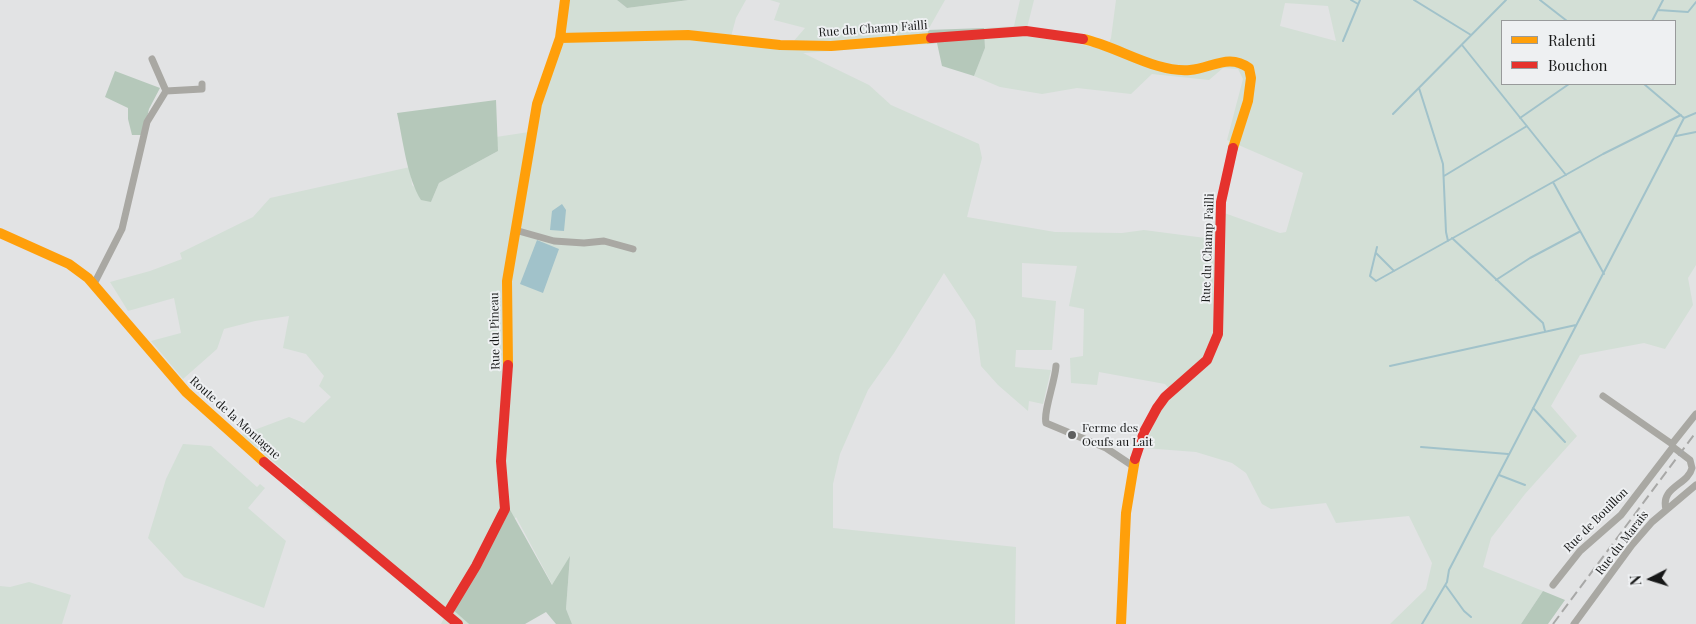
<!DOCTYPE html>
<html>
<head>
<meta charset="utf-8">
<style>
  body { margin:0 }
  #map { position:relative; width:1696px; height:624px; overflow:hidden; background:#e2e3e4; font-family:"Playfair Display",serif }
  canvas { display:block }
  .legend { position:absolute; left:1501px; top:20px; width:175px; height:65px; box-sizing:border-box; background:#eef0f2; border:1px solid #989a9b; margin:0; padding:6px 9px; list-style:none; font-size:15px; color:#171818 }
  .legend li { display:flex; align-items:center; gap:10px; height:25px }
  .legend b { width:25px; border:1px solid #989a9b }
  .north { position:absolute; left:1626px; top:554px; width:50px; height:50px; -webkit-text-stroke:4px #eef0f2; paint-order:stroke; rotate:265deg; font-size:14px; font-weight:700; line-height:20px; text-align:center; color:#171818 }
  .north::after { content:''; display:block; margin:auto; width:18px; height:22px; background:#171818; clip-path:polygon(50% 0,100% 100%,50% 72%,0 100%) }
</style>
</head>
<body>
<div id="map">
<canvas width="1696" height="624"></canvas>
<ul class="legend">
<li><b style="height:6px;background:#ff9f0a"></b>Ralenti</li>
<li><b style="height:6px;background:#e5322d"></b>Bouchon</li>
</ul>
<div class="north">N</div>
</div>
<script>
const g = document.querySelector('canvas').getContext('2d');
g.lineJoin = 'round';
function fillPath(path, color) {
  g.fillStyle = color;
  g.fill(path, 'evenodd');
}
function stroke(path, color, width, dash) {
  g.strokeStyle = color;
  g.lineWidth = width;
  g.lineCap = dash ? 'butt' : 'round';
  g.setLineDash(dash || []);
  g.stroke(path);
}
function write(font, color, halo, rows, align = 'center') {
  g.font = font + ' "Playfair Display",serif';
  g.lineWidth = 4;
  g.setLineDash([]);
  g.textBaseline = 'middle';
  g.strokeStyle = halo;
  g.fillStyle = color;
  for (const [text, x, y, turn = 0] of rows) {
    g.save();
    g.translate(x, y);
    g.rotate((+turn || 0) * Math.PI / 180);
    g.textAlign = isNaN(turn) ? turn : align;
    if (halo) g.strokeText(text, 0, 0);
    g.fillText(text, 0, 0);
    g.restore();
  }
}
fillPath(new Path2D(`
  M560 0H617L627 8 690 0H746L736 18 729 44 786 50 805 28 774 20 780 3 770 0H945L928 30 927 44 803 53 869 85 891 105 979 144 982 158 967 217 1055 232 1122 233 1144 230 1213 239 1216 210 1280 233 1286 232 1303 173 1227 140 1243 79 1238 69 1223 68 1209 80 1152 74 1131 94 1077 88 1042 94 1000 87 974 76 985 48 984 28 1014 26 1020 0H1034L1025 36 1075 43 1106 50 1111 38 1116 0H1696V265L1688 278 1693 305 1665 349 1644 343 1580 355 1551 406 1577 436 1525 494 1491 538 1483 567 1543 591 1521 624H1390L1426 589 1432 563 1409 516 1336 523 1326 503 1271 509 1262 504 1246 473 1232 463 1196 452 1144 448 1159 412 1174 394 1165 384 1099 372 1097 385 1071 383 1070 358 1083 356 1084 309 1069 306 1077 266 1022 263V297L1056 301 1052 350H1016L1015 367 1051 370 1043 404 1029 401 1028 411 998 385 981 366 975 320 944 273 894 353 868 390 840 454 833 484V528L1016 547 1015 624H572L566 609 570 557 553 586 516 517 453 609 469 624H441L444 618 300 501 304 487 241 435 289 417 304 423 331 397 319 386 324 376 306 354 283 348 289 316 255 321 224 329 217 349 183 379 151 341 181 333 174 298 128 311 110 282 150 271 182 259 180 253 253 217 270 198 410 167 412 185 431 202 439 183 498 151 496 137 529 132 556 37ZM1285 3 1328 6 1336 41 1280 26ZM1502 21H1675V84H1502Z
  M183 444 211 446 257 487 260 484 265 488 248 508 286 541 264 608 184 577 148 538 166 479Z
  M29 582 71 595 62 624H0V586L10 587Z`), '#d3dfd6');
fillPath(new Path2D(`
  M617 0H689L627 8Z
  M984 28 985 48 974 76 942 66 937 43 927 44 928 30Z
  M115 71 160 88 149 109 143 135H132L128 119V108L105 97Z
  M496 100 498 151 439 183 431 202 421 200C407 178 403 140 397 113Z
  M509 508 552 585 570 556 566 609 572 624H556L546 612 525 624H469L452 609Z
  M1543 591 1565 600 1548 624H1521Z`), '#b5c8ba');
fillPath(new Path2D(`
  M562 204 566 210 564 231 550 230 552 211Z
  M537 240 559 249 543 293 520 284Z`), '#a1c2ca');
stroke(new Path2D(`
  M1351 0 1358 4
  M1414 0 1471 35
  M1540 0 1567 21
  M1658 10 1688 12 1696 2
  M1652 21 1663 0
  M1343 41 1360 0
  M1462 45 1566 175
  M1644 84 1684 118 1696 113
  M1419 88 1443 164 1446 232 1448 241
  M1393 114 1506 0
  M1520 118 1569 84
  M1676 136 1696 132
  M1444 176 1527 126
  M1553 182 1604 274
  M1452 238 1543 323 1545 331
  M1377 247 1370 276 1376 281 1603 154 1681 115
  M1376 253 1394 271
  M1496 280 1530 258 1579 232
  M1390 366 1576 325
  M1533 408 1565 442
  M1421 447 1508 454
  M1499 475 1525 485
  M1446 586 1464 611 1471 617
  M1422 624 1447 582 1449 570 1684 118`), '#a1c2ca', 2);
stroke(new Path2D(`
  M152 59 166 91
  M515 230 554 241 584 243 604 241 633 249
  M94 284 122 229 147 122 166 91 202 89V84
  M1056 366C1055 382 1043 412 1046 423L1106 448 1133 466
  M1603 396 1672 444
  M1673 447 1672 444 1696 414
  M1666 509C1660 487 1688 485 1692 468L1690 460 1673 447
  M1553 585 1580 551 1621 515 1673 447
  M1574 624 1632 545 1652 522 1696 485`), '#a9a8a3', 7);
stroke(new Path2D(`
  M560 38 688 35 780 45 831 46 931 38
  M1083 39C1117 46 1155 73 1190 70 1212 68 1229 53 1249 68L1251 78 1248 101 1233 148
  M0 233 69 264 88 278 186 392 264 462
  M508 365 507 281 537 104 560 38 565 0
  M1121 624 1126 513 1135 459`), '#ff9f0a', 10);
stroke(new Path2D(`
  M931 38 1026 31 1083 39
  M1135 459 1144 432 1157 408 1165 397 1207 360 1218 334 1221 202 1233 148
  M264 462 458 624
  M447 614 476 566 505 509 501 461 508 365`), '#e5322d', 10);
stroke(new Path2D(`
  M1553 624 1696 432`), '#a8a8a7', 2, [10, 5]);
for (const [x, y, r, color] of [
  [1072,435,5,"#5e5f5f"]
]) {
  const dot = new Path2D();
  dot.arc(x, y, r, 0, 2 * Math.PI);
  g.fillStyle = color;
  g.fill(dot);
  stroke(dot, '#eef0f2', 2);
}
write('12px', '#171818', '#eef0f2', [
  ["Rue du Champ Failli",873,29,-4],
  ["Rue du Champ Failli",1208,248,-88],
  ["Rue du Pineau",495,331,-91],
  ["Route de la Montagne",235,418,42],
  ["Rue de Bouillon",1596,520,-45],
  ["Rue du Marais",1622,543,-52]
]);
write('12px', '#171818', '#eef0f2', [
  ["Ferme des",1082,428],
  ["Oeufs au Lait",1082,442]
], 'left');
</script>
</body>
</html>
